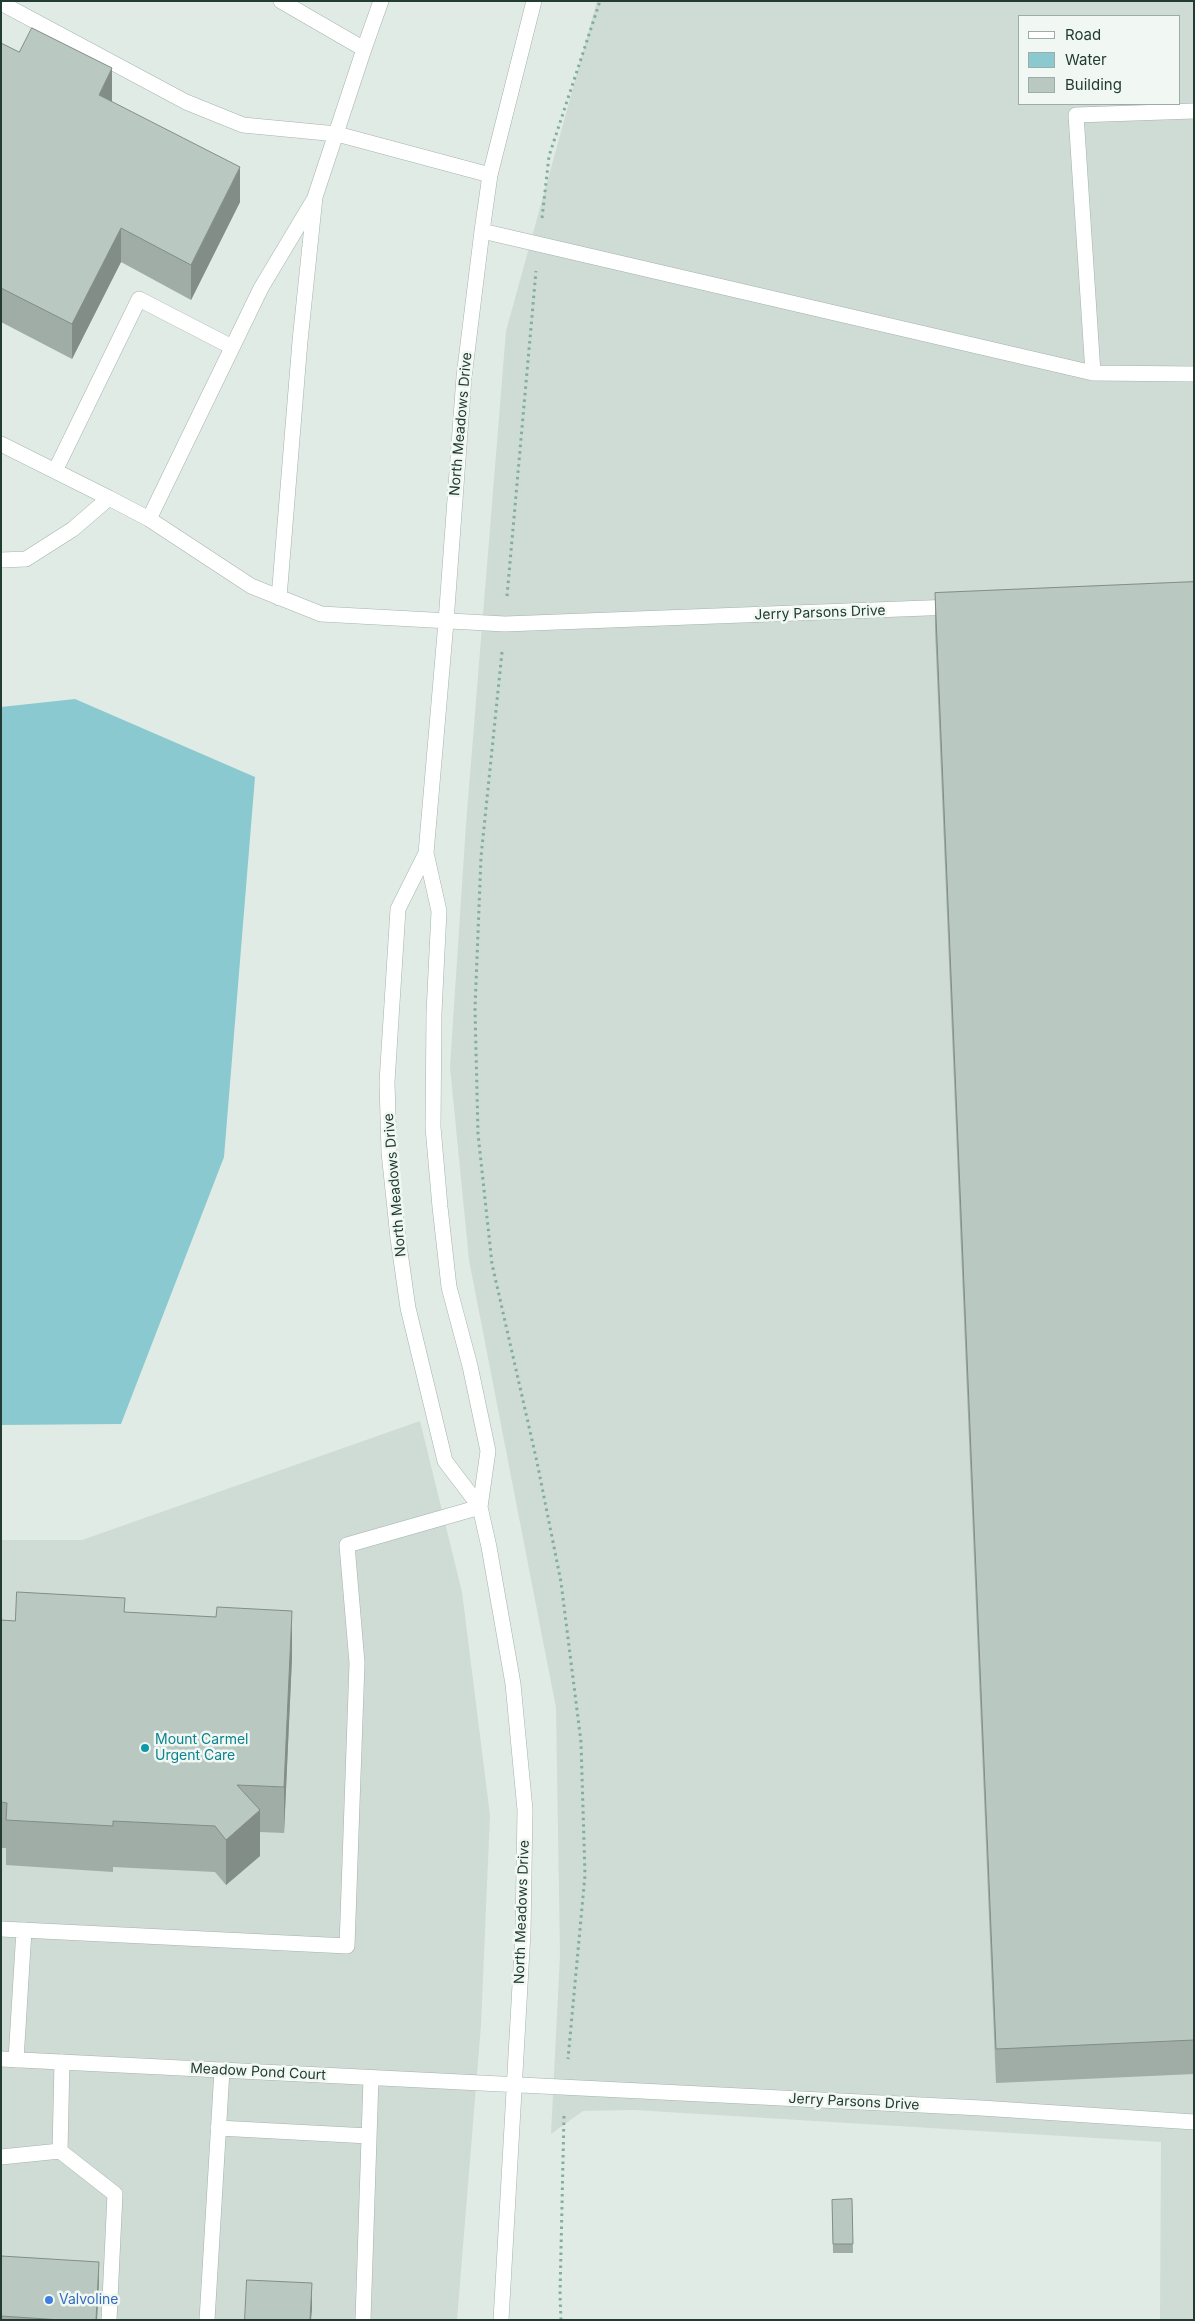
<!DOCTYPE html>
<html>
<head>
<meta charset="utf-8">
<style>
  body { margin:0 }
  #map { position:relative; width:1195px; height:2321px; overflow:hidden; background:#e1ebe6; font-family:Inter,sans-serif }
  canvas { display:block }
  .frame { position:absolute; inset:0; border:2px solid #223b33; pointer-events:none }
  .legend { position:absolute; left:1018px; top:15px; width:162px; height:90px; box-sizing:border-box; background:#f1f8f4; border:1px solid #9eaca7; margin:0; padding:6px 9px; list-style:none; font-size:15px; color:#223b33 }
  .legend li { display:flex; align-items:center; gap:10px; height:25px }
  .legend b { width:25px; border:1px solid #9eaca7 }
</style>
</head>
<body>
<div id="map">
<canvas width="1195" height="2321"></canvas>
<div class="frame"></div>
<ul class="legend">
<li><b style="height:6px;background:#fff"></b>Road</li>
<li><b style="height:14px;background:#8ac9cf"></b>Water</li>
<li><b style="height:14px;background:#b9c9c1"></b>Building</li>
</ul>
</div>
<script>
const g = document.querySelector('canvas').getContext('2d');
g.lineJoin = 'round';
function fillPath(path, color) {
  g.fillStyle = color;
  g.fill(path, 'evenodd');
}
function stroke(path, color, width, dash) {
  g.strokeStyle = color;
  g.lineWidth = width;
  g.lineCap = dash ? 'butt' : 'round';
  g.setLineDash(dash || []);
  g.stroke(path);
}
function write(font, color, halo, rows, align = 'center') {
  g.font = font + ' Inter,sans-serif';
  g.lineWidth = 5;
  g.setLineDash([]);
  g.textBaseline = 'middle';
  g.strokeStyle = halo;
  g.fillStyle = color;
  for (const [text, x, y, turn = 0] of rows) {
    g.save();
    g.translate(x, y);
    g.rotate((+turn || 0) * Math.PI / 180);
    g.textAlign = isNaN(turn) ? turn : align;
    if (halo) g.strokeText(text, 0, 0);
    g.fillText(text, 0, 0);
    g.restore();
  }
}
fillPath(new Path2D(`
  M597 1H1194V2320H1160L1161 2142 634 2110 583 2111 551 2134 560 1955 556 1708 469 1260 450 1067 466 824 506 331ZM1019 16H1179V104H1019Z
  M420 1421 462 1592 490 1815 481 2025 457 2320H1V1540H82Z`), '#cfdbd5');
fillPath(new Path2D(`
  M75 699 255 777 224 1157 121 1424 1 1425V707Z`), '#8ac9cf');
const minor = new Path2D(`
  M1 3 186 102 243 125 337 134 490 175
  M364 49 381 1
  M482 231 1093 373 1194 374
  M1093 373 1076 115 1194 111
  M1 444 109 498
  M55 471 139 299 232 347
  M149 519 261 288 313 201
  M1 560 26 559 73 529 109 498 149 519 251 586 321 614 505 624 953 607
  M279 598 300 341 315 197 364 49 281 1
  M426 853 398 909 387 1082 389 1152 398 1238 408 1308 445 1461 480 1507
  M1 1929 347 1946 357 1663 347 1545 480 1507
  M1 2059 981 2108 1194 2122
  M16 2060 24 1930
  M218 2128 369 2136
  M60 2151 62 2062
  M1 2157 60 2151 115 2194 109 2320
  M207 2320 222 2070
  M363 2320 371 2078
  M501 2320 523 1932 525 1810 513 1684 489 1547 480 1507 488 1451 470 1366 449 1287 440 1207 433 1127 434 1013 439 911 426 853 446 622 464 377 482 231 490 175 534 1`);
stroke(minor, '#a4b3ad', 16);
stroke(new Path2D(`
  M542 218 549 156 600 1
  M507 596 536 271
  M502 652 481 857 475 1009 478 1134 492 1264 537 1462 561 1582 581 1742 585 1875 568 2059
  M561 2320 560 2295 564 2115`), '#82ae9d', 3, [2.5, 4]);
stroke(minor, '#fff', 15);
fillPath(new Path2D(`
  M1 43 112 102 240 202 191 300 121 262 72 359 1 322Z
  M1194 582V2074L996 2083 935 628V593Z
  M125 1612 292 1657 284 1833 260 1832V1856L226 1885 215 1872 113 1867V1872L6 1865V1848H1V1620L15 1621Z
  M852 2199 853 2253H833L832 2200Z
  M1 2256 99 2280 97 2320H1Z`), '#9fada6');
fillPath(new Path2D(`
  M112 68V102L99 95Z
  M240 167V202L191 300V265Z
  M121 228V262L72 359V324Z
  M292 1611V1657L284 1833V1787Z
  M260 1810V1856L226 1885V1840Z
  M99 2262V2280L97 2320H96Z
  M312 2283V2310L311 2320H310Z`), '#828d87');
const building = new Path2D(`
  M32 28 112 68 99 95 240 167 191 265 121 228 72 324 1 288V43L19 52Z
  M1194 582V2040L996 2049 935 593Z
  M17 1592 125 1598 124 1612 216 1617 217 1607 292 1611 284 1787 237 1785 260 1810 226 1840 215 1826 113 1821V1826L6 1820 7 1803 1 1802V1620L15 1621Z
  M852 2199 853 2244H833L832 2200Z
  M1 2256 99 2262 96 2320H61L1 2316Z
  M247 2280 312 2283 310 2320H245Z`);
fillPath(building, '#b9c9c1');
stroke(building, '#828d87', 1);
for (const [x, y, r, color] of [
  [145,1748,5,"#0f9aa8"],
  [49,2300,5,"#3f7fe0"]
]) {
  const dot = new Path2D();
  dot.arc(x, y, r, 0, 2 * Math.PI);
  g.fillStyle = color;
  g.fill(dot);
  stroke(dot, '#f1f8f4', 2);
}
write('14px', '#223b33', '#f1f8f4', [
  ["North Meadows Drive",461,424,-85],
  ["Jerry Parsons Drive",820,613,-2],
  ["North Meadows Drive",395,1185,-95],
  ["North Meadows Drive",522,1912,-88],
  ["Meadow Pond Court",258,2072,3],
  ["Jerry Parsons Drive",854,2102,3]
]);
write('14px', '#0d838f', '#f1f8f4', [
  ["Mount Carmel",155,1740],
  ["Urgent Care",155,1756]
], 'left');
write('14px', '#366cbe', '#f1f8f4', [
  ["Valvoline",59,2300]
], 'left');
</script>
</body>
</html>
